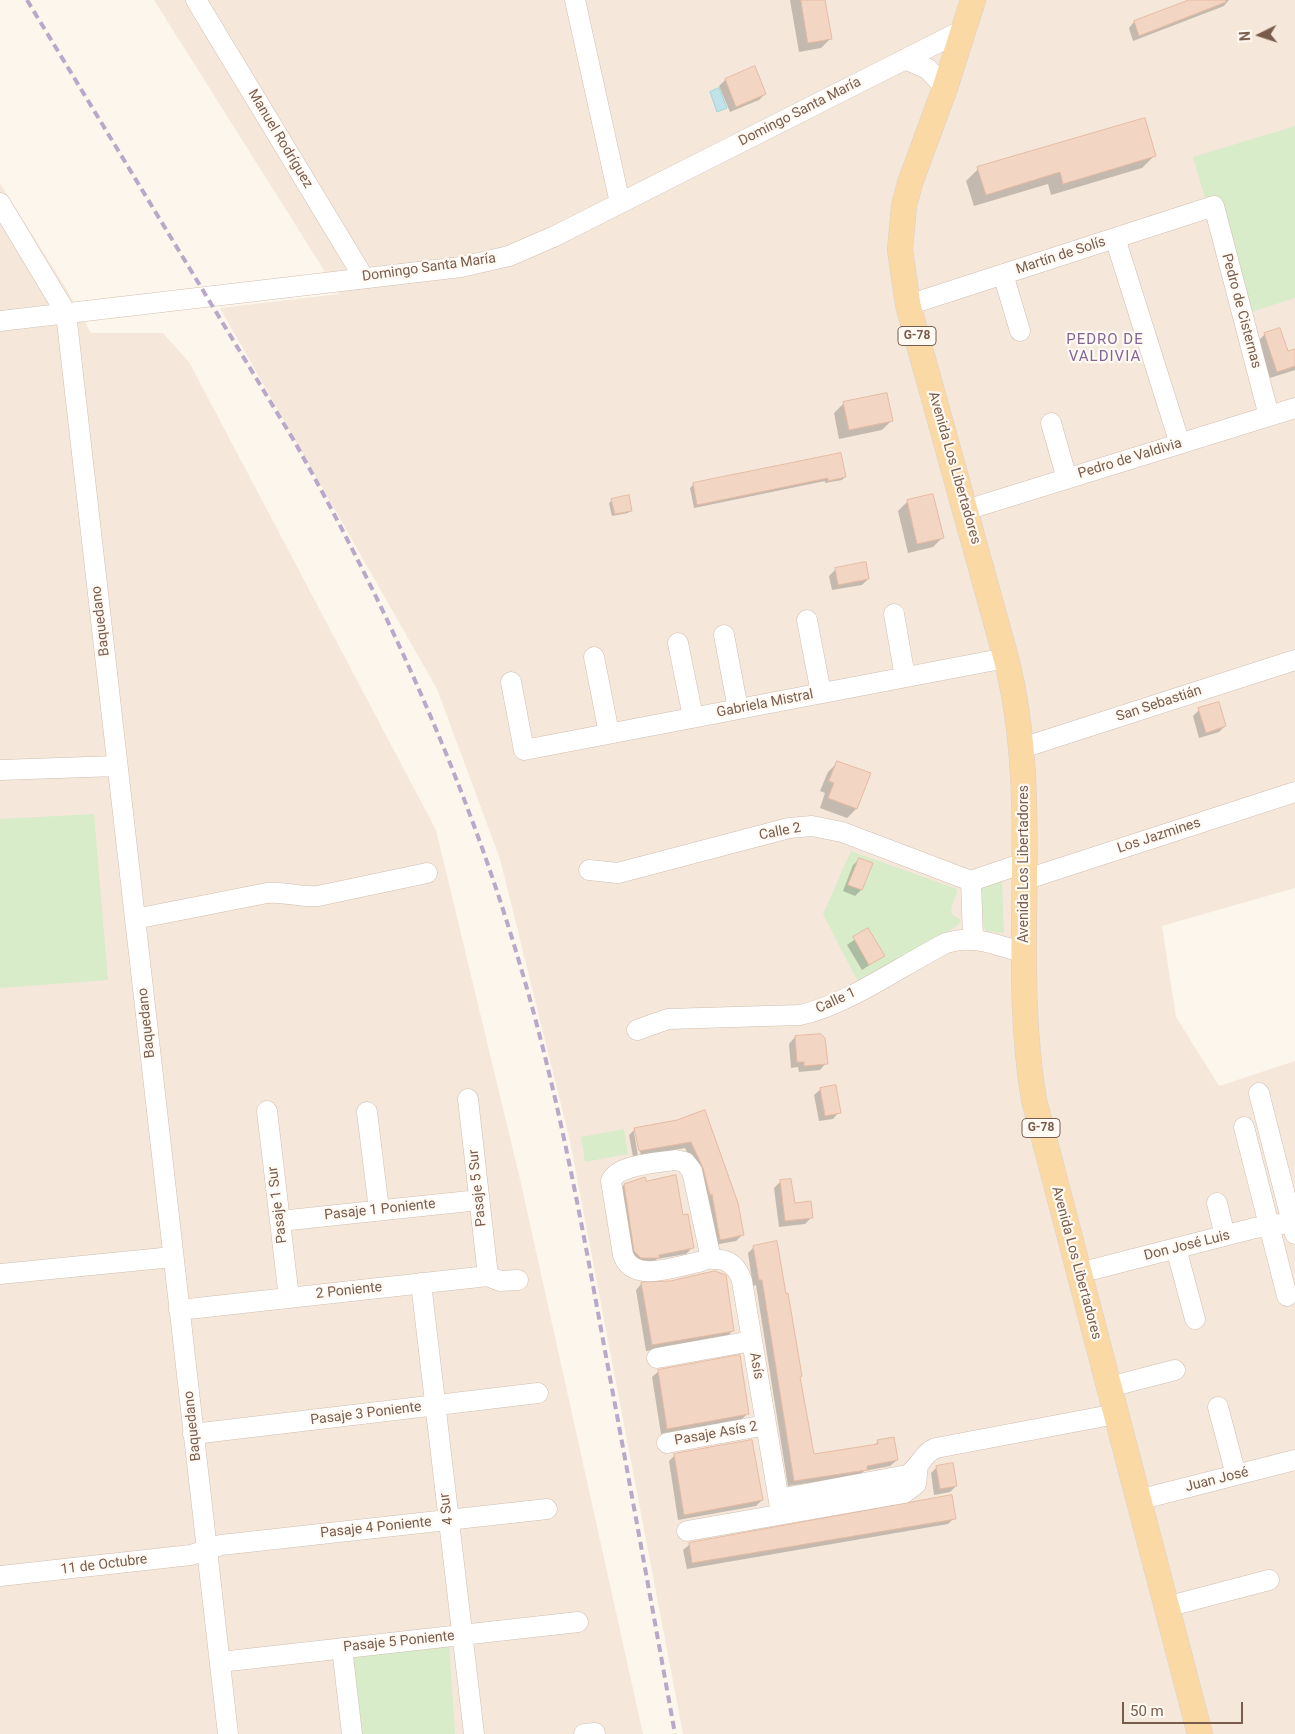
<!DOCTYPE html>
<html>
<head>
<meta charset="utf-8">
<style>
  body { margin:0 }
  #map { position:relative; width:1295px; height:1734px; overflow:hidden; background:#fdf6ec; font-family:Roboto,sans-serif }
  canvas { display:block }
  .north { position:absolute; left:1235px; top:10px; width:50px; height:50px; -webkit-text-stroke:4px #fffaf3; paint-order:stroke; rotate:266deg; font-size:14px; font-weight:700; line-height:20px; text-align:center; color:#7a5c4d }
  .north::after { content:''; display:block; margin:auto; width:18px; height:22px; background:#7a5c4d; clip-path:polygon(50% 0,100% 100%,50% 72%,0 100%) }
  .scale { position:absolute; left:1122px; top:1702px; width:121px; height:22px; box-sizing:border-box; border:2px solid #7a5c4d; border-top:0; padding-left:6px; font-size:15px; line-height:18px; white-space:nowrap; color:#7a5c4d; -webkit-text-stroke:4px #fffaf3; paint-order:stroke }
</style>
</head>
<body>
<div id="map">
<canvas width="1295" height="1734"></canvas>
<div class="north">N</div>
<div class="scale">50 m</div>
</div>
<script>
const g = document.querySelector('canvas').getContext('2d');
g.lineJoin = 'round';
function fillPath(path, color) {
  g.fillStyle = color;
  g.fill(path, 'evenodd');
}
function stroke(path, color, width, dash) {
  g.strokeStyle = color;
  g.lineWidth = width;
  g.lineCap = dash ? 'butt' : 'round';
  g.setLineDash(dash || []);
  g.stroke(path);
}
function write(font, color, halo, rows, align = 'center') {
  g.font = font + ' Roboto,sans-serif';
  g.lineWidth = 4.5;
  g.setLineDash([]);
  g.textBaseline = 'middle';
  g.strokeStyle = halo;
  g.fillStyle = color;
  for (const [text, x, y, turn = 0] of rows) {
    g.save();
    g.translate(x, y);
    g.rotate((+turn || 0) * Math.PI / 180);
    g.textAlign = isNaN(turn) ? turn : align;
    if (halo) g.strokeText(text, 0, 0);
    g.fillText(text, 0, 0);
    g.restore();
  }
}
fillPath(new Path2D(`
  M154 0H1295V888L1162 926 1176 1017 1219 1086 1295 1061V1734H683L570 1141 500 859 437 689 220 308 339 294Z
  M0 183 67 290 91 333H163L189 362 436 830 520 1179 643 1734H0Z`), '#f5e8da');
fillPath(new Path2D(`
  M1295 126V298L1251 312 1215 195 1205 198 1193 157Z
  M94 814 108 980 0 988V819Z
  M851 851 957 889C957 898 949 906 952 914L961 920 957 926 858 982 823 914Z
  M992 881H1002L1004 933 987 931 979 922V891L983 884Z
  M624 1129 628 1154 585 1162 581 1137Z
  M449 1642 455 1734H360L352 1655Z`), '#d8ecc9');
const water = new Path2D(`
  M719 88 727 108 717 112 710 92Z`);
fillPath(water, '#bfe3e8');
stroke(water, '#a5d3da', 1);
fillPath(new Path2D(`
  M790 0H824L830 39 821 48 799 52Z
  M1193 0H1229L1224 6 1133 41 1129 28 1134 22Z
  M725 80 765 94 759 100 730 112 719 86Z
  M1154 156 1142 168 1051 195 1048 184 974 206 966 181 978 169Z
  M1265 334 1287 352 1295 350V370L1270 378 1258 341Z
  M844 403 892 420 882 430 839 439 834 413Z
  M845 477 842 480 825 483V481L694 508 690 488 694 484Z
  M932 495 943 537 933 547 908 553 898 511 907 502Z
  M612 500 631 510 628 513 612 516 609 503Z
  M836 569 868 579 862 585 832 590 829 576Z
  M1199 710 1225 726 1219 732 1199 738 1193 716Z
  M838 762 856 809 847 818 820 808 825 793 820 791 828 772Z
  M860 859 871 864 861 890 855 896 843 891 853 865Z
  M868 930 883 956 862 970 847 945Z
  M795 1037 826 1063 820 1070 799 1072 798 1067 791 1068 789 1044Z
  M821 1089 839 1112 833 1119 819 1121 814 1095Z
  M704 1112 742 1235 736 1241 714 1245 698 1175 685 1148 641 1156 636 1132H634L638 1156 633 1157 629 1135 635 1129 677 1122Z
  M781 1181 794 1205 812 1217 805 1224 779 1227 774 1188Z
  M645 1182 682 1216 692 1248 686 1254 657 1259 652 1264 631 1261 618 1191 624 1185Z
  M754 1247 799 1377 813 1456 874 1446 878 1441 897 1460 890 1466 864 1471 860 1475 788 1486 756 1285 753 1286 748 1253Z
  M670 1282 733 1330 727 1337 646 1351 636 1290 642 1283Z
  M659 1371 747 1414 741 1420 661 1434 652 1377Z
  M675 1455 762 1500 756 1506 678 1520 669 1461Z
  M937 1467 956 1486 950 1492 934 1495 931 1473Z
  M954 1518 948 1524 687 1569 683 1550 690 1544Z`), '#0003');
const building = new Path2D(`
  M801 0H825L832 39 808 43Z
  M1189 0H1225L1226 2 1139 36 1134 21Z
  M755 66 766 94 736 107 725 79Z
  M1145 118 1156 156 1063 184 1060 172 986 195 977 167Z
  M1280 328 1288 351 1295 349V366L1277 372 1264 333Z
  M887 393 893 421 849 430 843 402Z
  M841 453 846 477 828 481V478L697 505 693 483Z
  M933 494 944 538 917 544 907 500Z
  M629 495 632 511 615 514 611 499Z
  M866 562 869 579 838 585 835 568Z
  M1219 702 1226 726 1206 733 1198 708Z
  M837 761 871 773 857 809 828 798 834 783 829 781Z
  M859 858 873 863 862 890 848 885Z
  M868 928 885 956 869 965 853 937Z
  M821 1034 825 1038 828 1064 804 1066V1062H797L795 1036Z
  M836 1085 841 1113 825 1116 820 1088Z
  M705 1110 738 1203 744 1235 720 1240 712 1194 710 1195 703 1168 691 1142 639 1151 634 1128 677 1120Z
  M676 1175 683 1215 688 1214 694 1248 659 1255V1258H641L634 1251 624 1184 645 1177 646 1181Z
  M791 1179 795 1203 811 1201 813 1218 785 1221 780 1180Z
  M777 1241 786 1294 788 1293 802 1376 800 1377 814 1454 878 1444 877 1440 894 1437 898 1460 867 1466V1470L794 1481 762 1280H759L753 1246Z
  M715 1271 726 1275 734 1331 652 1345 641 1282 670 1281Z
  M740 1355 749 1414 667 1429 658 1370Z
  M752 1440 763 1500 684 1515 674 1454Z
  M953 1463 957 1486 940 1489 936 1466Z
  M952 1495 956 1519 692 1563 689 1543Z`);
fillPath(building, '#f3d5c3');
stroke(building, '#e6bba3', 1);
const minor = new Path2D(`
  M196 0 364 278
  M575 0 620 203
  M905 59 928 69 945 88
  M0 203 66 313 228 1734
  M1115 238 1180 444
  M1003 274 1020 331
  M908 305 1214 206 1269 416
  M0 321 461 267 509 256 555 236 965 29
  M1051 423 1067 479
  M966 510 1295 408
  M894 614 905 677
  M807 620 821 693
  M724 635 738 709
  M678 643 693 717
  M594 657 609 733
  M511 682 524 750 1006 658
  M1022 748 1295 660
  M0 770 117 766
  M589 870 618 873 789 828 812 826 842 832 971 881 1024 863
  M1024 880 1295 792
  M971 881 973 938
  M135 919 267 893C284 891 300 898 318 896L427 873
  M637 1030 668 1019 800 1015C847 1005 901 966 946 943 973 934 997 945 1024 953
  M1259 1093 1295 1234
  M468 1099 488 1276
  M267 1111 289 1298
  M367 1112 379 1210
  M1244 1127 1287 1296
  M675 1160 685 1162 692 1171 710 1254 707 1259 699 1262C677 1266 633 1284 623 1255L611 1181C618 1164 658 1163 675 1160Z
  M1217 1203 1225 1236
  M280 1221 479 1200
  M1176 1248 1195 1319
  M706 1259C725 1258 736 1262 742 1281L781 1513
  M1079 1273 1255 1228 1295 1222
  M0 1274 173 1257
  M421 1283 474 1734
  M179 1310 488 1276 500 1281 518 1280
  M657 1358 752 1341
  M1109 1387 1175 1370
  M1218 1407 1236 1475
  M193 1434 538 1393
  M667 1443 766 1425
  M779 1499 907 1475C920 1468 922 1453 936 1448L1116 1414
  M1138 1500 1295 1460
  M687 1531 904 1493 916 1484 918 1465
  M0 1576 191 1555 221 1545 547 1509
  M1166 1607 1269 1580
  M342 1648 352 1734
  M220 1662 578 1622
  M584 1734 595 1733`);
const major = new Path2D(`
  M973 0 945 88 910 183 904 206 900 250 908 305 1006 658C1043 802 1009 953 1034 1100L1200 1734`);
stroke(minor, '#d1beb0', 21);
stroke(major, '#dad1cd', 26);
stroke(minor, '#fff', 20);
stroke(major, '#fbd9a5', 25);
stroke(new Path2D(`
  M27 0 293 439C386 604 464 776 518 958 557 1087 581 1219 605 1351 629 1479 652 1606 675 1734`), '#b9a8c9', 4, [8, 5]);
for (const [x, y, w] of [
  [917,336,38],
  [1041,1128,38]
]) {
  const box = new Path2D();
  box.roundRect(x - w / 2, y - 9.5, w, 19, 4);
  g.fillStyle = '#fffaf3';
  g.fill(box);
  stroke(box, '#7a5c4d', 1);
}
write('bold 12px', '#7a5c4d', null, [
  ["G-78",917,336],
  ["G-78",1041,1128]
]);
write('14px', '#7a5c4d', '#fffaf3', [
  ["Domingo Santa María",800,112,-27],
  ["Manuel Rodríguez",280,139,59],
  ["Martín de Solís",1061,256,-18],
  ["Domingo Santa María",429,268,-8],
  ["Pedro de Cisternas",1241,311,75],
  ["Pedro de Valdivia",1130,459,-17],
  ["Avenida Los Libertadores",954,468,74],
  ["Baquedano",101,621,-97],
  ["Gabriela Mistral",765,704,-11],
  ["San Sebastián",1159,704,-18],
  ["Calle 2",780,832,-11],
  ["Los Jazmines",1159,836,-18],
  ["Avenida Los Libertadores",1024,864,-90],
  ["Calle 1",836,1001,-25],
  ["Baquedano",147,1023,-96],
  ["Pasaje 5 Sur",478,1188,-96],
  ["Pasaje 1 Sur",278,1205,-97],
  ["Pasaje 1 Poniente",380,1210,-6],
  ["Don José Luis",1187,1246,-14],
  ["Avenida Los Libertadores",1076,1263,75],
  ["2 Poniente",349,1291,-6],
  ["Asís",756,1366,80],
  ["Pasaje 3 Poniente",366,1414,-7],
  ["Baquedano",193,1426,-96],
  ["Pasaje Asís 2",716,1434,-10],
  ["Juan José",1217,1480,-14],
  ["4 Sur",447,1509,-97],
  ["Pasaje 4 Poniente",376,1528,-6],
  ["11 de Octubre",104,1565,-7],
  ["Pasaje 5 Poniente",399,1642,-6]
]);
g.letterSpacing = '1px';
write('15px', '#846695', '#fffaf3', [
  ["PEDRO DE",1105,340],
  ["VALDIVIA",1105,357]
]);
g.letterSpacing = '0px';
</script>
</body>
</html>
